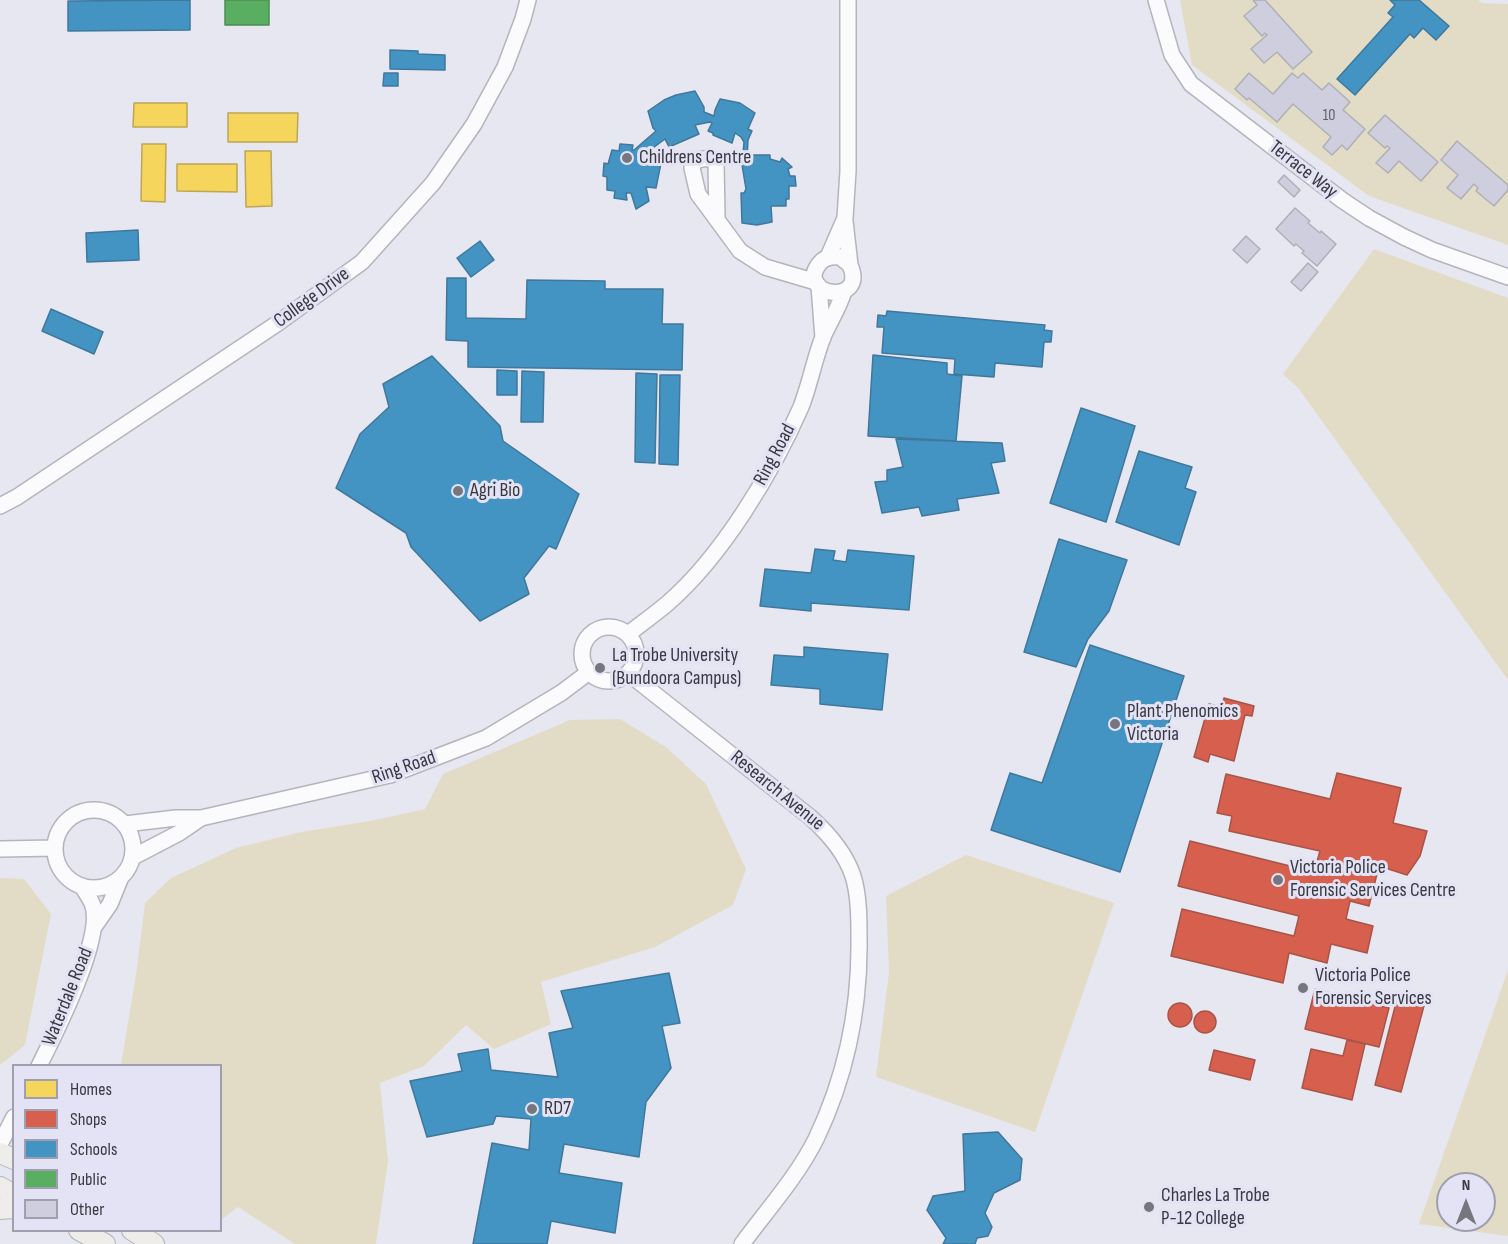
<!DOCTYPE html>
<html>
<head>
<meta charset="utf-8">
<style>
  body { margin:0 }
  #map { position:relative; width:1508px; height:1244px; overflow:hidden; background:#e7e7f1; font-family:"Sofia Sans Condensed",sans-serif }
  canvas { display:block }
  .legend { position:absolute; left:12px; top:1064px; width:210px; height:168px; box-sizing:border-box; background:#e3e3f5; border:2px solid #9f9fad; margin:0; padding:8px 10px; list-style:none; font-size:18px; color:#393940 }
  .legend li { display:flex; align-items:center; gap:12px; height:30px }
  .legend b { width:30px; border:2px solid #9f9fad }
  .north { position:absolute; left:1436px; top:1172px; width:60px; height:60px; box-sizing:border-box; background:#e3e3f5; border:2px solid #9f9fad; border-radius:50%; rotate:0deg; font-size:16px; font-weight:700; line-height:24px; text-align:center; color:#393940 }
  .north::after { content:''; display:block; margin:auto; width:21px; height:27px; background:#76767e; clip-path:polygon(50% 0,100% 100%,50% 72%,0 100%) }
</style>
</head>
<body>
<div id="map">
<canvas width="1508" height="1244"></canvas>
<ul class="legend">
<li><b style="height:16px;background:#f6d55c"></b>Homes</li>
<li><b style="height:16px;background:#d6604d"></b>Shops</li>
<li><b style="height:16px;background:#4393c3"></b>Schools</li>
<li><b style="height:16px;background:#5aae61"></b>Public</li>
<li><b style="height:16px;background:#cfcede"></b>Other</li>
</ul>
<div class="north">N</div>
</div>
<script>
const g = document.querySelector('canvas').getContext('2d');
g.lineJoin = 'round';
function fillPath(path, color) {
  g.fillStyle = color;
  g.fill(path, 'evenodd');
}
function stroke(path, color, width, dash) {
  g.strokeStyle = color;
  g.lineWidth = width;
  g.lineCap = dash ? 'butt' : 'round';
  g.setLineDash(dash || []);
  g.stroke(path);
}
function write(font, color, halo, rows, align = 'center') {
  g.font = font + ' "Sofia Sans Condensed",sans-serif';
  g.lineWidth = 6;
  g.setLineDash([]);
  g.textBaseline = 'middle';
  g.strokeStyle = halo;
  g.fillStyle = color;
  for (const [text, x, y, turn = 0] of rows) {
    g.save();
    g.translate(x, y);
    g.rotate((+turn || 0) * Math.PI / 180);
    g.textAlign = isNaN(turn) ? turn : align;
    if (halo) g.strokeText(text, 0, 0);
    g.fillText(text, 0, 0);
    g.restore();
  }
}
fillPath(new Path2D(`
  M1180 0H1478L1482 3 1508 4V245L1369 196 1192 65Z
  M1374 249 1508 298V680L1299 389 1283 374Z
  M620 719 666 747 706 784 746 869 733 905 655 947 541 982 551 1024 494 1049 466 1025 424 1066 380 1083 388 1161 376 1244H295L238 1207 221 1220 220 1066 121 1065 136 975 145 903 171 878 236 848 301 832 370 821 425 809 443 774 570 720Z
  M966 855 1114 903 1035 1132 876 1077 889 972 886 896Z
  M0 878 24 879 51 914 25 1045 0 1065Z
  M1508 970V1236L1419 1224ZM1448 1184H1484V1220H1448Z`), '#e2dcc6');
const homes = new Path2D(`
  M134 103H187V127H133Z
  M228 113H298L297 142H228Z
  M142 144H166L165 202 141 201Z
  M245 151H271L272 206 246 207Z
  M177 164H237V192L177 191Z`);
fillPath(homes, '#f6d55c');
stroke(homes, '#bda654', 1.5);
const shops = new Path2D(`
  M1224 698 1254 706 1252 716 1245 715 1234 761 1210 754 1208 762 1194 757 1209 704 1222 707Z
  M1337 773 1401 788 1393 823 1427 831 1420 856 1407 875 1379 866 1369 906 1350 901 1346 919 1373 926 1367 953 1331 944 1327 963 1289 953 1283 983 1171 956 1182 909 1294 936 1299 916 1178 886 1190 841 1314 872 1320 851 1229 831 1232 816 1217 813 1226 774 1330 799Z
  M1315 989 1389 1008 1379 1047 1305 1029Z
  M1398 995 1425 1002 1401 1092 1375 1085Z
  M1168 1015a12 12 0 1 1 24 0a12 12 0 1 1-24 0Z
  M1194 1022a11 11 0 1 1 22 0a11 11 0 1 1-22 0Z
  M1347 1040 1365 1044 1352 1100 1302 1088 1311 1049 1343 1056Z
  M1214 1050 1255 1060 1250 1080 1209 1070Z`);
fillPath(shops, '#d6604d');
stroke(shops, '#a75449', 1.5);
const schools = new Path2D(`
  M190 0V30L68 31V1Z
  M1390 0H1419L1449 26 1436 40 1423 28 1414 38 1410 34 1355 95 1337 79 1393 17 1388 13 1395 5Z
  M390 50 418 51V54L445 55V70L390 69Z
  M384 73H398V86H383Z
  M695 91 704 107V112L714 116 715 110 720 99 740 103 755 113 748 129 752 131 748 140 747 160 749 159V155H770V159L780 162 782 158 792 167 788 169 790 176H795L796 186H789V199H786V206H771L772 222 757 225 742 223 741 193H744L746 189 742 165 744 142 741 137 735 133 732 143 713 135V133L708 131 712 123 710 122 695 125 699 134 669 147 665 139 649 151 643 161 661 163 656 188 646 187 649 201 636 209 631 193H626L627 200 614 198 615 191 607 190V177L603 176 604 163 608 164 612 150 619 151 620 144 633 145 632 150H634L656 131 653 128 648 111 664 100 676 95Z
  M138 230 139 260 87 262 86 233Z
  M480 241 494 260 471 277 457 258Z
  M447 278H466V318L526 319 527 280 605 281V289H663L662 324H683L682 370 468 367V341L446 340Z
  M51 309 103 332 94 354 42 331Z
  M887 311 1045 325 1044 330 1052 331 1051 342H1044L1042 367 995 363 994 377 954 374 955 359 882 353 884 327H877L878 315 886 316Z
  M873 355 947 363V374L962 376 956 441 868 436Z
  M432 356 500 426 503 441 579 494 556 549 549 546 524 578 529 594 480 621 411 547 406 533 336 488 360 434 389 407 383 384Z
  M497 370 517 371V395H497Z
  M522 371 544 372 543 422H521Z
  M636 373 657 374 655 463 635 462Z
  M660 375H680L678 465 659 464Z
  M1081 408 1135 426 1106 522 1050 503Z
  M896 439 1002 443 1005 461 991 463 999 493 957 499 959 510 922 516 919 507 882 513 875 482 887 481V470L903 467Z
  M1139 451 1192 467 1185 488 1196 492 1179 545 1116 522Z
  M1059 539 1127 560 1109 611 1088 639 1076 667 1024 652Z
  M815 549 835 551 833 560 846 562 848 550 914 556 909 610 811 603V611L760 606 765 569 811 573Z
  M1090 645 1184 676 1120 872 991 830 1010 773 1042 783Z
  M804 647 888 654 882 710 820 704V689L771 685 774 655 804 657Z
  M669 973 680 1023 662 1026 671 1068 646 1102 639 1157 564 1144 559 1173 622 1183 615 1233 551 1221 547 1244H473L492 1143 529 1150 531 1119 496 1116 493 1124 427 1137 410 1081 462 1071 458 1054 488 1049 491 1070 558 1077 549 1033 573 1028 561 991Z
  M998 1132 1022 1159 1020 1180 994 1193 985 1213 992 1227 988 1236 977 1238 975 1244H943L946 1238 927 1210 933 1196 965 1191 963 1134Z`);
fillPath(schools, '#4393c3');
stroke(schools, '#40789c', 1.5);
const public = new Path2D(`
  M225 0H269V25H225Z`);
fillPath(public, '#5aae61');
stroke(public, '#508b57', 1.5);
const building = new Path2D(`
  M1253 0H1265L1312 52 1293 69 1277 52 1264 63 1251 49 1267 35 1265 33 1262 36 1244 16 1257 5Z
  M1249 73 1273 94 1292 73 1298 78 1303 73 1322 90 1329 83 1350 102 1343 110 1365 129 1347 150 1342 145 1332 155 1323 147 1331 137 1293 104 1277 122 1249 98 1247 100 1235 89Z
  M1385 115 1438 162 1421 181 1399 161 1388 173 1376 163 1390 148 1387 146 1385 148 1368 133Z
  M1457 141 1508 185V190L1494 206 1476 191 1478 188 1474 184 1461 199 1447 188 1458 175 1441 160Z
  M1284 175 1300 190 1294 197 1278 182Z
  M1295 208 1310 221 1308 223 1320 233 1321 231 1336 244 1317 266 1302 253 1304 251 1296 244 1294 246 1276 229Z
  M1246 236 1260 249 1247 263 1233 250Z
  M1308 263 1318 272 1301 291 1291 282Z`);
fillPath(building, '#cfcede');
stroke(building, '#afafb6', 1.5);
const minor = new Path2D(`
  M1156 0 1172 55 1191 84 1342 200 1369 218 1404 237 1432 250 1508 277
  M717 218 716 162C710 157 698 158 692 164V168L698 194 740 251 765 267 816 282
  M845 221 850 265C868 307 795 296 819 264 824 257 832 256 840 257L850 265
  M828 257 845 218 848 171V0
  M819 286 823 338
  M0 506 17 497 278 323 362 262 433 183 474 124 505 67 523 19 528 0
  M582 654a27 27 0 1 1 54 0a27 27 0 1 1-54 0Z
  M628 634C641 624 655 614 668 603 722 556 772 473 801 407 810 384 814 360 823 337 830 321 839 308 844 291
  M628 673 810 817C828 833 845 852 853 876 859 895 859 919 859 939 860 1009 846 1076 816 1139 797 1177 767 1210 742 1244
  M55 849a39 39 0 1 1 78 0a39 39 0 1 1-78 0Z
  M125 824 176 818H201L390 775 486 738 561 693 589 672
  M0 849 55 848
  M133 857 179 833 201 818
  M94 927 110 904 121 877
  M39 1066C55 1034 103 939 93 906 91 899 85 892 82 886
  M0 1144 14 1117`);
const secondary = new Path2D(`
  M0 1153 14 1159
  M0 1187 14 1195
  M0 1209 14 1208
  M79 1230 105 1244
  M132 1230 154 1244`);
stroke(minor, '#b4b4bc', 18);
stroke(secondary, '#b4b4bc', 22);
stroke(minor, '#fbfbfd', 15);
stroke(secondary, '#eeede9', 20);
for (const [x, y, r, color] of [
  [627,158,6,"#76767e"],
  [458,491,6,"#76767e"],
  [600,668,6,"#76767e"],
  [1115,724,6,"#76767e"],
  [1278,880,6,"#76767e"],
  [1303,988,6,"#76767e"],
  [532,1109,6,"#76767e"],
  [1149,1207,6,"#76767e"]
]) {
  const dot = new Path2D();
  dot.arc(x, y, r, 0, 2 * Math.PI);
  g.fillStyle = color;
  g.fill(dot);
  stroke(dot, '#e3e3f5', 2);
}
write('16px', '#61616a', null, [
  ["10",1329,116]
]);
write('20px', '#393940', '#e3e3f5', [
  ["Childrens Centre",639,158],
  ["Agri Bio",470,491],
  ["La Trobe University",612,656],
  ["(Bundoora Campus)",612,679],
  ["Plant Phenomics",1127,712],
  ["Victoria",1127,735],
  ["Victoria Police",1290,868],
  ["Forensic Services Centre",1290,891],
  ["Victoria Police",1315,976],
  ["Forensic Services",1315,999],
  ["RD7",544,1109],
  ["Charles La Trobe",1161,1196],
  ["P-12 College",1161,1219]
], 'left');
write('20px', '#393940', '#e3e3f5', [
  ["Terrace Way",1303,170,38],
  ["College Drive",312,298,-36],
  ["Ring Road",775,455,-62],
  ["Ring Road",404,768,-19],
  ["Research Avenue",777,791,39],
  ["Waterdale Road",68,997,-68]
]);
</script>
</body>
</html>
